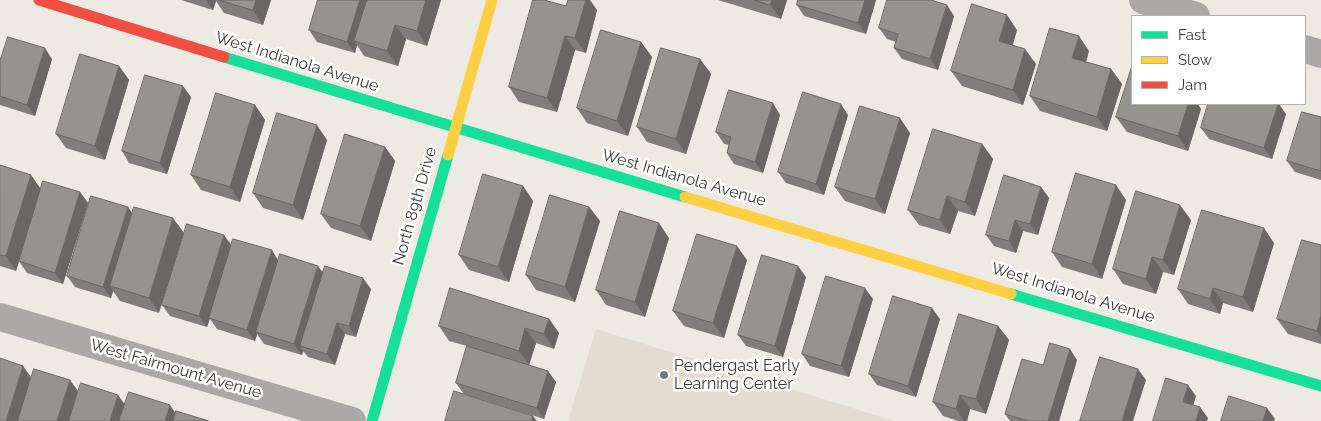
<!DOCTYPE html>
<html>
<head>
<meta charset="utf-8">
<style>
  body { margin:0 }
  #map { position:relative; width:1321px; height:421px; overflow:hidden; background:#eceae2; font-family:Raleway,sans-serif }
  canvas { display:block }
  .legend { position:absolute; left:1131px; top:15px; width:175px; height:90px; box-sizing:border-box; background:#fff; border:1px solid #b1b0ae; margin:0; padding:6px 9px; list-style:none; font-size:15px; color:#3c3a35 }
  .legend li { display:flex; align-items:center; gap:10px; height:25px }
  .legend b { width:25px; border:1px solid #b1b0ae }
</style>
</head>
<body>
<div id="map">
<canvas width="1321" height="421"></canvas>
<ul class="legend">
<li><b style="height:6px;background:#16e098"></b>Fast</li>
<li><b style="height:6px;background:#ffcf43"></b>Slow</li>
<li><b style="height:6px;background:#f24e42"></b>Jam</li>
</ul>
</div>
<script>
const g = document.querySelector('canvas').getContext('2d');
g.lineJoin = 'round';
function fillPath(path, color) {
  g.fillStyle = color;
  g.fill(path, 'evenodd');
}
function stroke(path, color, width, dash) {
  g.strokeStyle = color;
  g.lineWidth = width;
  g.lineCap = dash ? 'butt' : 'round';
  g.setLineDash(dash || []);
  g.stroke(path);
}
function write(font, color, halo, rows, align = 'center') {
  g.font = font + ' Raleway,sans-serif';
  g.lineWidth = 5;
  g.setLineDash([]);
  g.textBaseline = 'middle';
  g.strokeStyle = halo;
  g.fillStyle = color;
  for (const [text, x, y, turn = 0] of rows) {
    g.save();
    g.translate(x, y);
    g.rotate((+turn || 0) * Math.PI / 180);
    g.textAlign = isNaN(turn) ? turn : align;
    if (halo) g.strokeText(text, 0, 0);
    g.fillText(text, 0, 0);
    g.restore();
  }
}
fillPath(new Path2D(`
  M596 329 895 421H568Z`), '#e2ddd0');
stroke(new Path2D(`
  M1143 0 1196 16
  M1305 49 1321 54
  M0 317 352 421`), '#aaa9a8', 28);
stroke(new Path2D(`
  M224 57 685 197
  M1011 294 1321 386
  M372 421 448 155`), '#16e098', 11);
stroke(new Path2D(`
  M448 155 492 0
  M685 197 1011 294`), '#ffcf43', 11);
stroke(new Path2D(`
  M39 0 224 57`), '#f24e42', 11);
fillPath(new Path2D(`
  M181 0H271L263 25 224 13 216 1 213 10Z
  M318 0H441L427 46 406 39 398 66 364 56 357 45 355 53 317 42 309 30Z
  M718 0H787L781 19Z
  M798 0H876L866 34 804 16 797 5Z
  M566 6 597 10 586 53 575 50 557 112 519 102 509 87Z
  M954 16 938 70 902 59 894 48 896 42 887 39 879 28Z
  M1017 30 1013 45 1036 64 1023 105 962 86 951 71Z
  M641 42 652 57 628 136 587 123 577 108Z
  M1089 51 1086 62 1111 69 1122 84 1107 131 1040 111 1030 96Z
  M52 59 35 116 0 105V61Z
  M700 59 711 74 686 154 647 142 637 127Z
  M119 66 129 80 105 160 66 148 56 134Z
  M191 97 167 174 129 163 122 151Z
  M255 105 265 120 240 202 201 190 191 175Z
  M1201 109 1188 151 1127 132 1116 117Z
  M1286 114 1272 159 1209 139 1201 128Z
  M780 115 763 173 734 164 727 153 729 145 724 144 716 132Z
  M848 115 824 195 786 183 778 172Z
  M1321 117V180L1295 172 1287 161Z
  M910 133 885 214 845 201 835 187Z
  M327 140 303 220 263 208 253 193Z
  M982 144 993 159 975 216 958 211 950 234 919 225 908 210Z
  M385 147 395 161 371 241 331 228 321 214Z
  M0 165 31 175 41 189 80 192 88 203 63 284 27 273 19 261 16 271 0 266Z
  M523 186 533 201 509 282 469 270 459 255Z
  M1041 187 1049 198 1038 235 1023 231 1016 253 994 246 986 235Z
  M91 196 159 313 120 301 113 291 111 298 75 287 67 276Z
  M1126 200 1102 279 1062 267 1052 252Z
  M589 207 600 221 575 302 536 290 526 275Z
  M1191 220 1174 275 1163 272 1156 294 1123 284 1113 269Z
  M669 238 645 317 606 305 596 290Z
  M1274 243 1253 312 1223 303 1220 314 1188 304 1178 289Z
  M1321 245V344L1288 334 1277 319Z
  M231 246 323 272 371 289 356 337 345 334 335 365 308 357 303 351 302 355 264 344 257 334 255 341 217 329 210 319 207 327 170 316 162 305Z
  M747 260 724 338 684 326 673 311Z
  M806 277 783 357 746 346 738 335Z
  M873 299 849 377 810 366 802 354Z
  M549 319 559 333 554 349 536 343 529 365 548 371 556 382 544 419 464 394 456 383 467 346 449 341 439 326Z
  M940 319 916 397 877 385 869 374Z
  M998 326 1009 340 986 414 970 409 967 421H958L943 416 933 402Z
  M1077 360 1059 421H1010L1005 414 1043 365Z`), '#807e7a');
fillPath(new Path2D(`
  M206 0H215L216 1 213 10Z
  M256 0H271L263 25 253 10Z
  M360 0H371L354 41 357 45 355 53 347 42Z
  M426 0H441L427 46 417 31Z
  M586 0H590L597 10 586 53 575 38Z
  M772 0H787L781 19 770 5Z
  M865 0H876L866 34 858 23Z
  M947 5 954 16 938 70 930 59Z
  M1007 15 1017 30 1009 56 999 41Z
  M395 25 406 39 398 66 387 51Z
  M565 36 575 50 557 112 547 98Z
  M1079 36 1089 51 1083 72 1072 58Z
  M641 42 652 57 628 136 617 121Z
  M45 48 52 59 35 116 27 105Z
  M1025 49 1036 64 1023 105 1013 90Z
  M700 59 711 74 686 154 676 139Z
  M119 66 129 80 105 160 95 146Z
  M1111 69 1122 84 1107 131 1097 117Z
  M183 86 191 97 167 174 160 163Z
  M773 103 780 115 763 173 755 162Z
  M841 104 848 115 824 195 816 184Z
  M1188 104H1198L1201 109 1188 151 1178 136Z
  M1278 104H1279L1286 114 1272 159 1264 148Z
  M255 105 265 120 240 202 230 187Z
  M900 118 910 133 885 214 875 199Z
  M317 125 327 140 303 220 293 205Z
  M982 144 993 159 975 216 965 202Z
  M385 147 395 161 371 241 360 226Z
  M31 175 41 190 16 271 6 256Z
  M1116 185 1126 200 1102 279 1092 264Z
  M523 186 533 201 509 282 498 267Z
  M1041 187 1049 198 1038 235 1030 224Z
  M80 192 88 203 63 284 55 273Z
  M947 196 958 211 950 234 940 220Z
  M1180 205 1191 220 1174 275 1163 260Z
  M128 207 136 219 110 286 113 291 111 298 103 287Z
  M589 207 600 221 575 302 565 287Z
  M173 218 184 233 159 313 149 298Z
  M1015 220 1023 231 1016 253 1009 241Z
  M659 223 669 238 645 317 635 302Z
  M1264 228 1274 243 1253 312 1243 297Z
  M224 235 232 246 207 327 199 316Z
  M737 246 747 260 724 338 713 323Z
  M272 250 279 262 256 332 257 334 255 341 247 330Z
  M1152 257 1163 272 1156 294 1146 279Z
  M318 266 326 277 300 346 303 351 302 355 294 344Z
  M798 266 806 277 783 357 775 346Z
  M363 278 371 289 356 337 349 326Z
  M865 288 873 299 849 377 841 366Z
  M1213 288 1223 303 1220 314 1210 299Z
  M932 308 940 319 916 397 908 386Z
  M1321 316V337L1317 331Z
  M549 319 559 333 554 349 544 334Z
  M337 323 345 334 335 365 327 354Z
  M998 326 1009 340 986 414 976 399Z
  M525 328 536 343 529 365 519 351Z
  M1070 349 1077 360 1059 421H1048Z
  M23 366 31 377 18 421H6Z
  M1138 369 1146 380 1133 421H1122Z
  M548 371 556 382 544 419 537 408Z
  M70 380 78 391 69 421H57Z
  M1188 385 1196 396 1191 413 1183 402Z
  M118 395 126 406 121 421H110Z
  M960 395 970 409 967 421H964L956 409Z
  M170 405 180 420V421H165Z
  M1200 407 1208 418 1207 421H1196Z
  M1267 408 1275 419 1274 421H1263Z
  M533 416 537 421H531Z`), '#686763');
const building = new Path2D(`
  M219 0H256L253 10Z
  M318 0H360L347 42 309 30Z
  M367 0H426L417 31 395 25 387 51 354 41Z
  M533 0H544L566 6 568 0H586L575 38 565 36 547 98 509 87Z
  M755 0H772L770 5Z
  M798 0H865L858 23 797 5Z
  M887 0H931L947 5 930 59 894 48 898 34 879 28Z
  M972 4 1007 15 999 41 1025 49 1013 90 951 71Z
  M1050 28 1079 36 1072 58 1111 69 1097 117 1030 96Z
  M601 30 641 42 617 121 577 108Z
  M8 37 45 48 27 105 0 96V61Z
  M661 48 700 59 676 139 637 127Z
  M80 54 119 66 95 146 56 134Z
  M1132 66V104H1188L1178 136 1116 117Z
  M145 75 183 86 160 163 122 151Z
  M729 90 773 103 755 162 727 153 731 137 716 132Z
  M803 92 841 104 816 184 778 172Z
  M216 93 255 105 230 187 191 175Z
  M1208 104H1278L1264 148 1201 128Z
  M860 106 900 118 875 199 835 187Z
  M1302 112 1321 117V171L1287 161Z
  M277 113 317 125 293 205 253 193Z
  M933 129 982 144 965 202 947 196 940 220 908 210Z
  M345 134 385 147 360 226 321 214Z
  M0 165 31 175 6 256 0 255Z
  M1076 173 1116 185 1092 264 1052 252Z
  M483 174 523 186 498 267 459 255Z
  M1004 175 1041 187 1030 224 1015 220 1009 241 986 235Z
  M43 181 80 192 55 273 19 261Z
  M1136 191 1180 205 1163 260 1152 257 1146 279 1113 269Z
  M550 195 589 207 565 287 526 275Z
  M91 196 128 207 103 287 67 276Z
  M134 207 173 218 149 298 110 286Z
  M1202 210 1264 228 1243 297 1213 288 1210 299 1178 289Z
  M620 211 659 223 635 302 596 290Z
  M187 224 224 235 199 316 162 305Z
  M697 234 737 246 713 323 673 311Z
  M233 239 272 250 247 330 209 318Z
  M1302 240 1321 245V316L1317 331 1277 319Z
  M280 254 318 266 294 344 256 332Z
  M762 255 798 266 775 346 738 335Z
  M325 266 363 278 349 326 337 323 327 354 300 346Z
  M826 276 865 288 841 366 802 354Z
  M450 288 549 319 544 334 525 328 519 351 439 326Z
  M893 296 932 308 908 386 869 374Z
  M959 314 998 326 976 399 960 395 956 409 933 402Z
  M1050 343 1070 349 1048 421H1028L1005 414 1022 359 1043 365Z
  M467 346 548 371 537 408 456 383Z
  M1100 357 1138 369 1122 421H1080Z
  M0 358 23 366 6 421H0Z
  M34 369 70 380 57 421H18Z
  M1166 378 1188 385 1183 402 1200 407 1196 421H1153Z
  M81 383 118 395 110 421H69Z
  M454 391 533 416 531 421H445Z
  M129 392 170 405 165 421H119Z
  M1229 396 1267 408 1263 421H1221Z
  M176 411 209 421H173Z`);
fillPath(building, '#95938e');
stroke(building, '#686763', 1);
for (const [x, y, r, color] of [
  [664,375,5,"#7a7872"]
]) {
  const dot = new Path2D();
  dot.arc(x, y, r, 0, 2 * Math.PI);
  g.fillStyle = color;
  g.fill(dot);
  stroke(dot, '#fff', 2);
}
write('16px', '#3c3a35', '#fff', [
  ["West Indianola Avenue",297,62,17],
  ["West Indianola Avenue",684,178,16],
  ["North 89th Drive",415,206,-74],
  ["West Indianola Avenue",1073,293,17],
  ["West Fairmount Avenue",176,369,16]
]);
write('16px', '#3c3a35', '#fff', [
  ["Pendergast Early",674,366],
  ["Learning Center",674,384]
], 'left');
</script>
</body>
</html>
